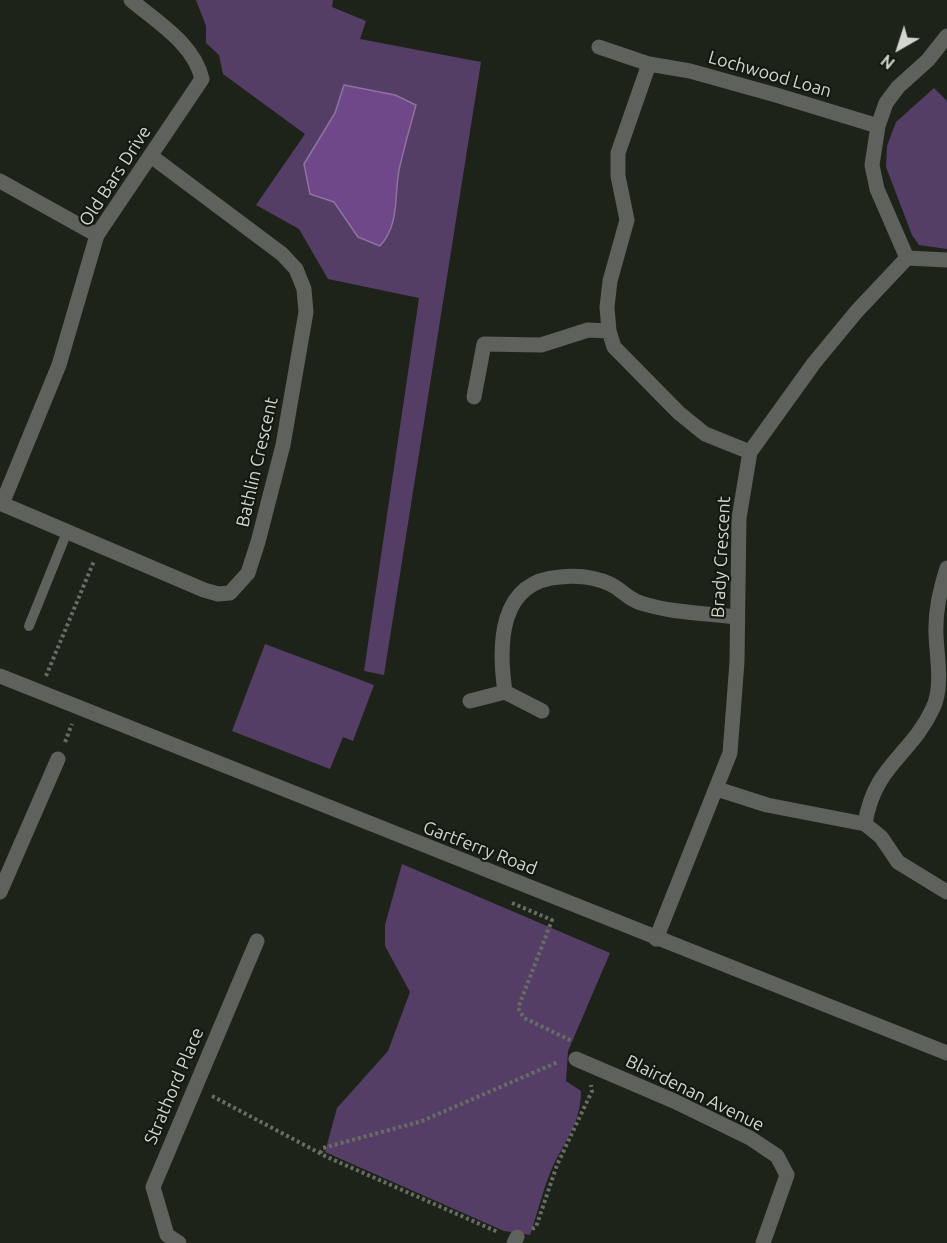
<!DOCTYPE html>
<html>
<head>
<meta charset="utf-8">
<style>
  body { margin:0 }
  #map { position:relative; width:947px; height:1243px; overflow:hidden; background:#1d2319; font-family:Ubuntu,sans-serif }
  canvas { display:block }
  .north { position:absolute; left:869px; top:18px; width:60px; height:60px; -webkit-text-stroke:4px #141a10; paint-order:stroke; rotate:219deg; font-size:16px; font-weight:700; line-height:24px; text-align:center; color:#d2d6cf }
  .north::after { content:''; display:block; margin:auto; width:21px; height:27px; background:#d2d6cf; clip-path:polygon(50% 0,100% 100%,50% 72%,0 100%) }
</style>
</head>
<body>
<div id="map">
<canvas width="947" height="1243"></canvas>
<div class="north">N</div>
</div>
<script>
const g = document.querySelector('canvas').getContext('2d');
g.lineJoin = 'round';
function fillPath(path, color) {
  g.fillStyle = color;
  g.fill(path, 'evenodd');
}
function stroke(path, color, width, dash) {
  g.strokeStyle = color;
  g.lineWidth = width;
  g.lineCap = dash ? 'butt' : 'round';
  g.setLineDash(dash || []);
  g.stroke(path);
}
function write(font, color, halo, rows, align = 'center') {
  g.font = font + ' Ubuntu,sans-serif';
  g.lineWidth = 4.5;
  g.setLineDash([]);
  g.textBaseline = 'middle';
  g.strokeStyle = halo;
  g.fillStyle = color;
  for (const [text, x, y, turn = 0] of rows) {
    g.save();
    g.translate(x, y);
    g.rotate((+turn || 0) * Math.PI / 180);
    g.textAlign = isNaN(turn) ? turn : align;
    if (halo) g.strokeText(text, 0, 0);
    g.fillText(text, 0, 0);
    g.restore();
  }
}
fillPath(new Path2D(`
  M196 0H333L332 7 366 21 360 39 481 62 384 675 364 671 419 298 328 279 299 229 256 205 305 134 223 74 219 55 206 43V26Z
  M934 88 947 101V249L919 245 912 235 886 167 887 146 896 122Z
  M265 644 374 685 353 741 343 737 330 769 232 731Z
  M402 864 610 953 568 1051 566 1081 581 1091C581 1126 562 1143 550 1173 542 1193 537 1215 530 1235L504 1231 325 1152 337 1108 388 1051 410 992 385 946V925Z`), '#553e66');
const water = new Path2D(`
  M344 85 395 95 416 105C410 127 404 148 399 170 394 196 400 224 380 246L358 237 334 202 310 194 304 164 335 113Z`);
fillPath(water, '#6f488a');
stroke(water, '#8d739f', 1.5);
stroke(new Path2D(`
  M46 676 94 561
  M65 742 72 724
  M512 903 552 920 518 1008 524 1018 572 1041
  M212 1096 327 1157 498 1232
  M320 1153 323 1148 422 1121 558 1062
  M532 1229 536 1227 557 1165 592 1091 591 1085`), '#676d64', 4, [3, 3]);
stroke(new Path2D(`
  M29 626 67 532`), '#5e615c', 10);
stroke(new Path2D(`
  M599 47 649 64 690 71 776 95 878 126
  M649 64 618 153V176L627 220 610 281 607 307 609 331 614 347 679 413 705 434 750 452
  M0 181 97 235
  M907 258 877 189 872 165 878 126 886 103 898 87 928 60 947 36
  M474 397 484 344 541 345 588 330 609 331
  M0 503 204 590 218 594 230 593 248 573 258 542 283 445 306 312 304 289 296 269 282 254 151 156
  M2 504 59 365 97 235 202 79C194 44 157 22 131 0
  M505 692 542 711
  M470 701 505 692C498 644 499 581 560 577 577 575 595 577 610 584 621 589 629 600 641 603 671 613 705 613 737 617
  M717 789 767 805 865 824 881 837 898 862 947 892
  M865 824C874 765 911 756 933 708 943 687 937 658 936 635 935 611 940 591 947 568
  M0 892 58 759
  M656 939 730 753 737 662 739 518 750 452 814 363 857 311 907 258 947 260
  M576 1059 674 1101 750 1138 777 1156 787 1175 763 1243
  M179 1243 167 1235 153 1187 257 941
  M514 1243 517 1237`), '#5e615c', 15);
stroke(new Path2D(`
  M0 676 947 1053`), '#5e615c', 15);
write('18px', '#d2d6cf', '#141a10', [
  ["Lochwood Loan",770,74,16],
  ["Old Bars Drive",115,176,-57],
  ["Bathlin Crescent",257,462,-77],
  ["Brady Crescent",721,557,-87],
  ["Gartferry Road",480,848,21],
  ["Strathord Place",174,1086,-67],
  ["Blairdenan Avenue",695,1093,26]
]);
</script>
</body>
</html>
